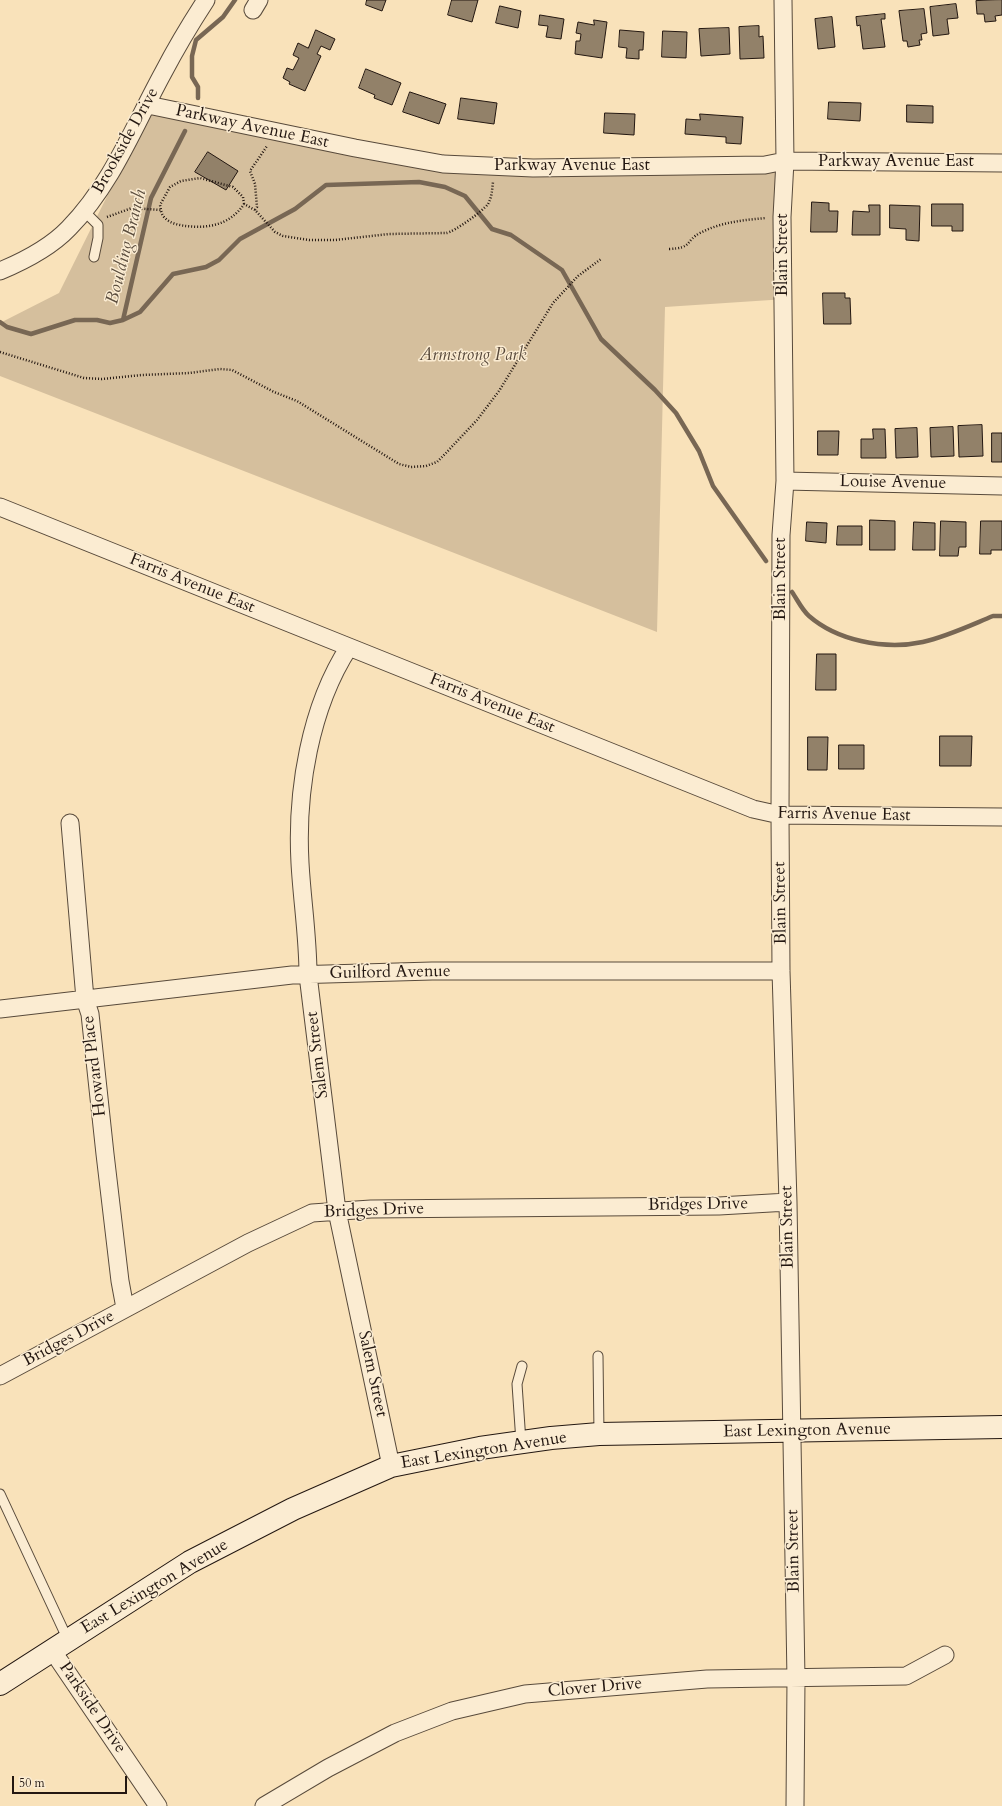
<!DOCTYPE html>
<html>
<head>
<meta charset="utf-8">
<style>
  body { margin:0 }
  #map { position:relative; width:1002px; height:1806px; overflow:hidden; background:#f9e2ba; font-family:Cardo,serif }
  canvas { display:block }
  .scale { position:absolute; left:12px; top:1776px; width:115px; height:18px; box-sizing:border-box; border:2px solid #231711; border-top:0; padding-left:5px; font-size:12px; line-height:14px; white-space:nowrap; color:#231711; -webkit-text-stroke:3px #fbecd2; paint-order:stroke }
</style>
</head>
<body>
<div id="map">
<canvas width="1002" height="1806"></canvas>
<div class="scale">50 m</div>
</div>
<script>
const g = document.querySelector('canvas').getContext('2d');
g.lineJoin = 'round';
function fillPath(path, color) {
  g.fillStyle = color;
  g.fill(path, 'evenodd');
}
function stroke(path, color, width, dash) {
  g.strokeStyle = color;
  g.lineWidth = width;
  g.lineCap = dash ? 'butt' : 'round';
  g.setLineDash(dash || []);
  g.stroke(path);
}
function write(font, color, halo, rows, align = 'center') {
  g.font = font + ' Cardo,serif';
  g.lineWidth = 3;
  g.setLineDash([]);
  g.textBaseline = 'middle';
  g.strokeStyle = halo;
  g.fillStyle = color;
  for (const [text, x, y, turn = 0] of rows) {
    g.save();
    g.translate(x, y);
    g.rotate((+turn || 0) * Math.PI / 180);
    g.textAlign = isNaN(turn) ? turn : align;
    if (halo) g.strokeText(text, 0, 0);
    g.fillText(text, 0, 0);
    g.restore();
  }
}
fillPath(new Path2D(`
  M148 105 443 164 785 161 786 299 665 307 657 632 0 376V323L59 293 130 150Z`), '#d5bf9d');
stroke(new Path2D(`
  M198 98V87L192 77V56L196 40 223 17 235 0
  M123 320 151 198 185 131
  M0 322 7 327 31 334 75 320H97L110 323 123 320 140 312 173 274 206 267 219 260 240 239 295 209 326 185 419 182 445 187 465 196 492 229 511 235 562 270 601 339 655 390 676 413 699 451 713 486 766 561
  M792 592C797 599 802 610 809 616 824 629 843 637 861 641 914 653 945 636 993 616H1002`), '#786754', 4.5);
const building = new Path2D(`
  M367 0H386L382 11 366 5Z
  M452 0H478L472 22 448 15Z
  M1002 0V15L995 16 996 21 985 22 984 14H977L976 1Z
  M956 4 958 18 947 19 949 34 933 36 930 7Z
  M500 6 521 11 518 28 496 23Z
  M924 9 927 33 921 34 922 40H919L920 45 908 47 907 41H903L899 11Z
  M885 14V19H881L885 47 863 49 860 25 857 26 856 17Z
  M540 15 564 19 561 39 546 37 548 26 539 25Z
  M832 17 835 47 818 49 815 19Z
  M594 20 607 22 602 58 575 54 576 41H580L581 34 576 33 578 22 594 25Z
  M759 26V37L763 36 764 58 740 59 739 27Z
  M729 28 730 54 701 56 699 29Z
  M316 30 335 39 330 50 321 46 317 54 321 56 305 91 289 84 290 82 283 78 287 68 293 70 299 58 293 55 298 43 308 48Z
  M620 30 644 32 643 50H639V59L626 58 627 48 619 47Z
  M663 31 687 32 686 58 662 57Z
  M366 69 401 83 392 105 374 98 375 95 359 88Z
  M410 92 446 104 439 124 403 112Z
  M461 98 497 103 494 124 458 119Z
  M829 102 861 103 860 121 828 119Z
  M907 105 933 106V123L907 122Z
  M605 113 635 114 634 135 604 133Z
  M700 114 743 117 741 144 726 143V137L685 134 686 119 700 120Z
  M208 152 238 171 226 190 195 172Z
  M812 202 829 203V211H838L837 232H811Z
  M932 204H963V231H952V226H932Z
  M869 205H880V235H852L853 211 869 212Z
  M890 205 920 206 919 241 906 240V229L890 228Z
  M823 293H845V298H850L851 324H824Z
  M982 425 983 456 959 457 958 426Z
  M953 427 954 456 931 457 930 428Z
  M917 428 918 457 896 458 895 429Z
  M873 429H885L886 458H861V439H873Z
  M818 431H839L838 455H818Z
  M992 433H1002V462H992Z
  M870 520 895 521V550H870Z
  M941 521 966 522V547H959L958 556H940Z
  M981 521H1002V550H991V554H980Z
  M807 522 827 523 826 543 806 541Z
  M914 522 935 523V550H913Z
  M838 526H862V545H837Z
  M817 654H836V690H816Z
  M940 736H972L971 766H940Z
  M808 737H828L827 770H808Z
  M839 745H864V769H839Z`);
fillPath(building, '#928169');
stroke(building, '#231711', 1);
const service = new Path2D(`
  M84 211 98 225V238L94 257
  M598 1356 599 1434
  M521 1442 517 1384 522 1366
  M0 1494 68 1640`);
const minor = new Path2D(`
  M783 0 785 161 782 217 785 481 781 535 780 815 781 971 788 1202 796 1679 795 1806
  M253 10 259 0
  M148 105 355 148 443 164 533 168 765 165 785 161 1002 163
  M0 271C24 261 50 248 69 228 112 184 134 126 163 73 176 48 191 23 206 0
  M785 481 1002 486
  M0 507 753 809 780 815 1002 817
  M349 647C310 707 296 791 300 863 302 900 308 937 308 975L337 1211 391 1466
  M70 823 85 999 90 1014 105 1154 120 1281 125 1308
  M0 1009 292 975 432 971H781
  M0 1376 248 1243 312 1213 371 1209 719 1206 788 1202
  M52 1650 158 1806
  M264 1806 328 1768 395 1733 452 1711 525 1694 707 1679 906 1676 945 1655`);
const secondary = new Path2D(`
  M0 1684 190 1562 293 1509 391 1466 480 1448 551 1438 599 1434 1002 1427`);
stroke(service, '#584a3b', 11);
stroke(minor, '#584a3b', 19);
stroke(secondary, '#231711', 24);
stroke(new Path2D(`
  M244 204 243 197 233 187 200 178 181 181 170 187 160 205C161 209 161 214 164 217 169 223 178 225 186 226 209 229 231 224 244 204L255 210 275 232 283 236 309 240H335L389 234 446 233C454 232 483 211 488 204 492 197 492 190 493 182
  M255 210 257 207 255 184 250 171 267 146
  M107 217 132 208 161 210
  M669 249C693 248 685 241 700 233 721 222 744 220 766 218
  M0 352 84 378 102 379 142 375 189 373 220 369 232 370 274 392 297 401 399 464 411 467 426 466 437 462 445 454 477 420 499 391 553 303 578 276 601 259`), '#231711', 2.5, [1, 2]);
stroke(service, '#fbecd2', 9);
stroke(minor, '#fbecd2', 17);
stroke(secondary, '#fbecd2', 22);
write('17px', '#231711', '#fbecd2', [
  ["Parkway Avenue East",252,127,12],
  ["Brookside Drive",126,141,-61],
  ["Parkway Avenue East",896,162],
  ["Parkway Avenue East",572,166],
  ["Blain Street",783,255,-90],
  ["Louise Avenue",893,483,1],
  ["Blain Street",781,579,-90],
  ["Farris Avenue East",192,584,22],
  ["Farris Avenue East",492,704,22],
  ["Farris Avenue East",844,815,1],
  ["Blain Street",781,903,-91],
  ["Guilford Avenue",390,973,-1],
  ["Salem Street",318,1055,-97],
  ["Howard Place",95,1066,-97],
  ["Bridges Drive",698,1205,-1],
  ["Bridges Drive",374,1211,-2],
  ["Blain Street",788,1227,-91],
  ["Bridges Drive",69,1339,-28],
  ["Salem Street",372,1374,78],
  ["East Lexington Avenue",807,1431,-1],
  ["East Lexington Avenue",484,1451,-9],
  ["Blain Street",794,1551,-91],
  ["East Lexington Avenue",155,1587,-31],
  ["Clover Drive",595,1688,-5],
  ["Parkside Drive",92,1708,56]
]);
write('italic 17px', '#58493b', '#fbecd2', [
  ["Armstrong Park",473,356]
]);
write('italic 18px', '#5b4d3e', '#fbecd2', [
  ["Boulding Branch",127,247,-76]
]);
</script>
</body>
</html>
